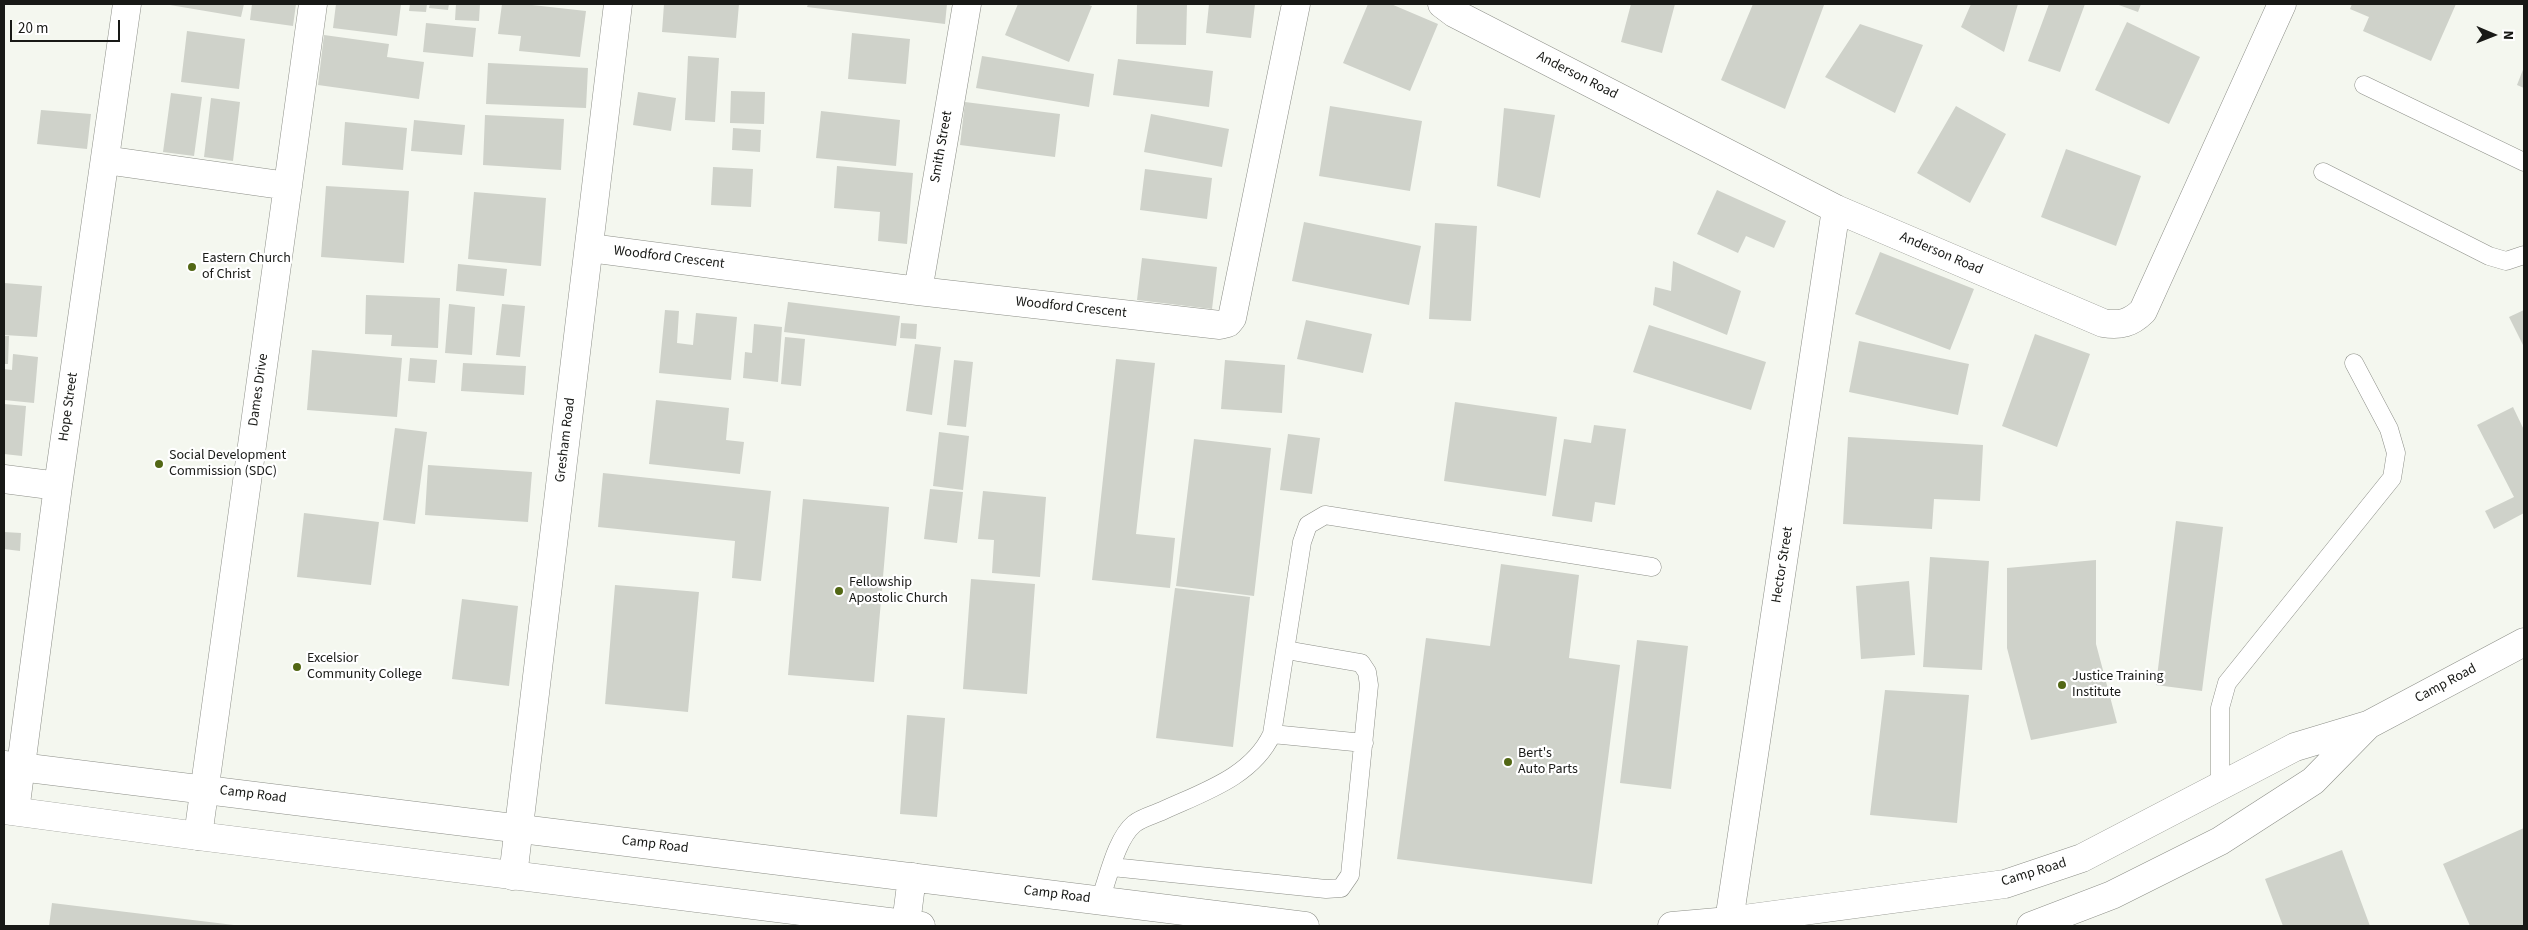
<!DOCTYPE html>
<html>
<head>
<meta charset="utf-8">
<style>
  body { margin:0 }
  #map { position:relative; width:2528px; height:930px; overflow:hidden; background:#f4f7ef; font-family:"Source Sans 3",sans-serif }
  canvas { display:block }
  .frame { position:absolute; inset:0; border:5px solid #181916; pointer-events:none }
  .north { position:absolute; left:2468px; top:10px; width:50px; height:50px; -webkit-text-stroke:4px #fff; paint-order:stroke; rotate:91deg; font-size:14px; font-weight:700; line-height:20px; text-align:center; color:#181916 }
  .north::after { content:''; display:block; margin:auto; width:18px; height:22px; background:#181916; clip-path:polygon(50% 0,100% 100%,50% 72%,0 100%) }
  .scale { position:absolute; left:10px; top:20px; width:110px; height:22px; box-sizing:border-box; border:2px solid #181916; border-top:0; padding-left:6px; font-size:15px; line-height:18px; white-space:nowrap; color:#181916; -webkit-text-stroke:4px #fff; paint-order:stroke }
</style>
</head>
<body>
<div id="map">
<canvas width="2528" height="930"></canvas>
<div class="frame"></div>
<div class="north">N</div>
<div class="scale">20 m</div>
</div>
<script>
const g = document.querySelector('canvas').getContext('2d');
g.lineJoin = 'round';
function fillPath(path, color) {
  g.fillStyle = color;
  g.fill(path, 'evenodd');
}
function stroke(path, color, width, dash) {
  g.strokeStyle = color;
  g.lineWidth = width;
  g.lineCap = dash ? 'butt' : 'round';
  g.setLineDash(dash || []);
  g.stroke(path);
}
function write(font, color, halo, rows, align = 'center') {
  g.font = font + ' "Source Sans 3",sans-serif';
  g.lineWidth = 4.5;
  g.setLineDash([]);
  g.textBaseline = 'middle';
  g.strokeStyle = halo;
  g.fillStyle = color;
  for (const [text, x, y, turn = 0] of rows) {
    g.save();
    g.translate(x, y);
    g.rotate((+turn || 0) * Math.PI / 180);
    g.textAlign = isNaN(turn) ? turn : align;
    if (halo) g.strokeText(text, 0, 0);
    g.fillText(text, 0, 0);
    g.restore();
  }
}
fillPath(new Path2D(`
  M164 4H244L241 17Z
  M252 4H296L293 26 250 20Z
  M336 4H401L397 36 333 28Z
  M410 4H427L426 12 409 11Z
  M430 4H449L448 10 429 8Z
  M456 4H480L479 21 455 20Z
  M502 4H523L586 11 580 57 519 51 521 36 498 34Z
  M664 4H739L736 38 662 32Z
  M808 4H947L945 24 807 7Z
  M1018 4H1086L1092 6 1069 62 1005 35Z
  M1137 4H1187L1186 45 1136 44Z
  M1209 4H1255L1251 38 1206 33Z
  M1368 4H1391L1438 24 1410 91 1343 63Z
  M1631 4H1675L1662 53 1621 42Z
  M1753 4 1824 5 1785 109 1721 80Z
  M1971 4H2018L2004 52 1961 27Z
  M2049 4H2085L2060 72 2028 61Z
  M2116 4H2141L2138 12Z
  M2352 4H2456L2431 61 2363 31 2369 17 2350 9Z
  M2127 22 2200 57 2169 124 2095 90Z
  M426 23 476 28 473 57 423 52Z
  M1860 24 1923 45 1895 113 1825 77Z
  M187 31 245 39 239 89 181 82Z
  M852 33 910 39 906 84 848 79Z
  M324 35 389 44 387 57 424 62 419 99 318 85Z
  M688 56 719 58 715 122 685 120Z
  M982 56 1094 74 1089 107 976 88Z
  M1118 59 1213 71 1209 107 1113 95Z
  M488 63 588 68 586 108 486 104Z
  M2524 67V88L2517 85Z
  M731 91 765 92 764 124 730 123Z
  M638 92 676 98 671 131 633 125Z
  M171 93 202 97 194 156 163 152Z
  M211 98 240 102 233 161 204 157Z
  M965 102 1060 114 1055 157 960 145Z
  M1330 106 1422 121 1410 191 1319 176Z
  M1956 106 2006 134 1970 203 1917 173Z
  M1504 108 1555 115 1540 198 1497 186Z
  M41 110 91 114 87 149 37 144Z
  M821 111 900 120 896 166 816 158Z
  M1151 114 1229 129 1222 167 1144 152Z
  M485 115 564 119 561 170 483 165Z
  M414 120 465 125 462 155 411 151Z
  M345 122 407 128 403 170 342 165Z
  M733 128 761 130 760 152 732 150Z
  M2066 149 2141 176 2116 246 2041 217Z
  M837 166 913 173 907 244 878 241 880 212 834 208Z
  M713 167 753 169 751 207 711 205Z
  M1145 169 1212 178 1207 219 1140 210Z
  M326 186 409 191 404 263 321 257Z
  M1717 190 1786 221 1774 248 1746 236 1738 253 1697 234Z
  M474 192 546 198 541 266 468 259Z
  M1304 222 1421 246 1409 305 1292 281Z
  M1435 223 1477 226 1471 321 1429 319Z
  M1880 252 1974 289 1950 350 1855 314Z
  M1142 258 1217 267 1212 309 1137 300Z
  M1673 261 1741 291 1727 335 1653 305 1655 287 1671 291Z
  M458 264 507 269 504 296 456 291Z
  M4 283 42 286 37 337 4 335Z
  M366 295 440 298 438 348 391 346 392 335 365 334Z
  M788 302 900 316 896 346 784 332Z
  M449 304 475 307 472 355 445 353Z
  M502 304 525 306 520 357 496 355Z
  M665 310 679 311 677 343 693 345 696 313 737 317 731 380 659 373Z
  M2524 310V347L2509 317Z
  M1306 320 1372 334 1363 373 1297 359Z
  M901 323 917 324 916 339 900 338Z
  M754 324 782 327 778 382 743 378 745 352 752 353Z
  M1649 325 1766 362 1751 410 1633 372Z
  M2035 334 2090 354 2057 447 2002 426Z
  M4 336H9L8 364H4Z
  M785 337 805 339 801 386 781 384Z
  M1859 341 1969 364 1958 415 1849 392Z
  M915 344 941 347 932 415 906 411Z
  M312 350 402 358 397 417 307 410Z
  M13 354 38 357 34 403 4 400V369L12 370Z
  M410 358 437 360 435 383 408 381Z
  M1116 359 1155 363 1136 534 1175 538 1170 588 1092 580Z
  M954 360 973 362 966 427 947 425Z
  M1225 360 1285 365 1282 413 1221 409Z
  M463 363 526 366 524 395 461 391Z
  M656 400 729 408 726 440 744 442 740 474 649 464Z
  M1455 402 1557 417 1546 496 1444 481Z
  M4 404 26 406 22 456 4 454Z
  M2513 407 2524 430V513L2494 529 2485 511 2514 497 2477 425Z
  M1594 425 1626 429 1615 505 1595 502 1592 522 1552 516 1564 439 1591 443Z
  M395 428 427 432 415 524 383 520Z
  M939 432 969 436 963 490 933 486Z
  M1288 434 1320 438 1312 494 1280 490Z
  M1848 437 1983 445 1980 501 1934 499 1932 529 1843 524Z
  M1194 439 1271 448 1254 596 1176 586Z
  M428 465 532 472 528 522 425 515Z
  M603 473 771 491 761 581 732 578 735 541 598 527Z
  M930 489 963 492 957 543 924 539Z
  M983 491 1046 497 1040 577 992 573 994 540 978 539Z
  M803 499 889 507 874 682 788 675Z
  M304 513 379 522 371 585 297 577Z
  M2176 521 2223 527 2202 691 2156 685Z
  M4 532 21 533 20 551 4 549Z
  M1930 557 1989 561 1982 670 1923 667Z
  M2096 560V644L2117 723 2031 740 2007 648V568Z
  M1501 564 1579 575 1569 658 1620 665 1592 884 1397 859 1426 638 1490 646Z
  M971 579 1035 584 1027 694 963 689Z
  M1909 581 1915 655 1861 659 1856 586Z
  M615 585 699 592 688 712 605 704Z
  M1175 588 1250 597 1233 747 1156 738Z
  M462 599 518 606 509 686 452 679Z
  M1637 640 1688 646 1671 789 1620 783Z
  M1885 690 1969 695 1957 823 1870 815Z
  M907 715 945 718 937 817 900 814Z
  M2524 828V926H2470L2443 864Z
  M2342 850 2370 926H2283L2265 879Z
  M52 903 234 925V926H49Z`), '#cfd2ca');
const service = new Path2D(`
  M2364 85 2524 162
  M2323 172 2489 256 2506 261 2524 255
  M1272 734 1364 743
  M2220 787V708L2227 683 2392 478 2396 453 2389 429 2354 363
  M1112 867 1326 889 1341 888 1350 875 1369 685 1367 672 1361 663 1286 650
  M1100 900C1108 879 1116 839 1134 824 1141 818 1153 815 1162 811 1203 792 1252 777 1272 734L1302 542 1308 525 1325 515 1652 567`);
const minor = new Path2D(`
  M1442 4 1454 13 1836 209 2103 323C2120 326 2131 323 2143 311L2282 4
  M105 160 288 186
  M590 248 918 291 1220 325 1228 323 1232 318 1296 4
  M918 291 967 4
  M4 479 58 486
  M15 811 58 486 127 4
  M198 836 313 4
  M513 876 618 4
  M1729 921 1836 209`);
const primary = new Path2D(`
  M4 765 1305 926
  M4 810 198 836 921 926
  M906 924 912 877
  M1672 926 1729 921 2005 884 2082 858 2295 747 2368 725 2524 642
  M2031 926 2112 895 2220 841 2313 781 2367 726`);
stroke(service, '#8d8f88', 19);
stroke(minor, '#8d8f88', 29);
stroke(primary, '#8d8f88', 29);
stroke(service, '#fff', 18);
stroke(minor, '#fff', 28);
stroke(primary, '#fff', 28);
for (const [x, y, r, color] of [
  [192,267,5,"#526714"],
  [159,464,5,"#526714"],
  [839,591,5,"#526714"],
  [297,667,5,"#526714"],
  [2062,685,5,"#526714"],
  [1508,762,5,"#526714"]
]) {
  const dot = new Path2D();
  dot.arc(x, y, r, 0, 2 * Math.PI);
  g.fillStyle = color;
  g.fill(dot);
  stroke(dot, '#fff', 2);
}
write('14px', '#181916', '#fff', [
  ["Anderson Road",1577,76,27],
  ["Smith Street",942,147,-80],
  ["Anderson Road",1941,254,23],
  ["Woodford Crescent",669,258,7],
  ["Woodford Crescent",1071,308,6],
  ["Dames Drive",259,390,-82],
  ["Hope Street",69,407,-82],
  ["Gresham Road",566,440,-83],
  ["Hector Street",1783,565,-81],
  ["Camp Road",2446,684,-28],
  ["Camp Road",253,795,7],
  ["Camp Road",655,845,7],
  ["Camp Road",2034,873,-17],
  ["Camp Road",1057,895,7]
]);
write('14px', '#181916', '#fff', [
  ["Eastern Church",202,259],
  ["of Christ",202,275],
  ["Social Development",169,456],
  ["Commission (SDC)",169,472],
  ["Fellowship",849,583],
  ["Apostolic Church",849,599],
  ["Excelsior",307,659],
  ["Community College",307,675],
  ["Justice Training",2072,677],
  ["Institute",2072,693],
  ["Bert's",1518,754],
  ["Auto Parts",1518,770]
], 'left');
</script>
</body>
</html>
